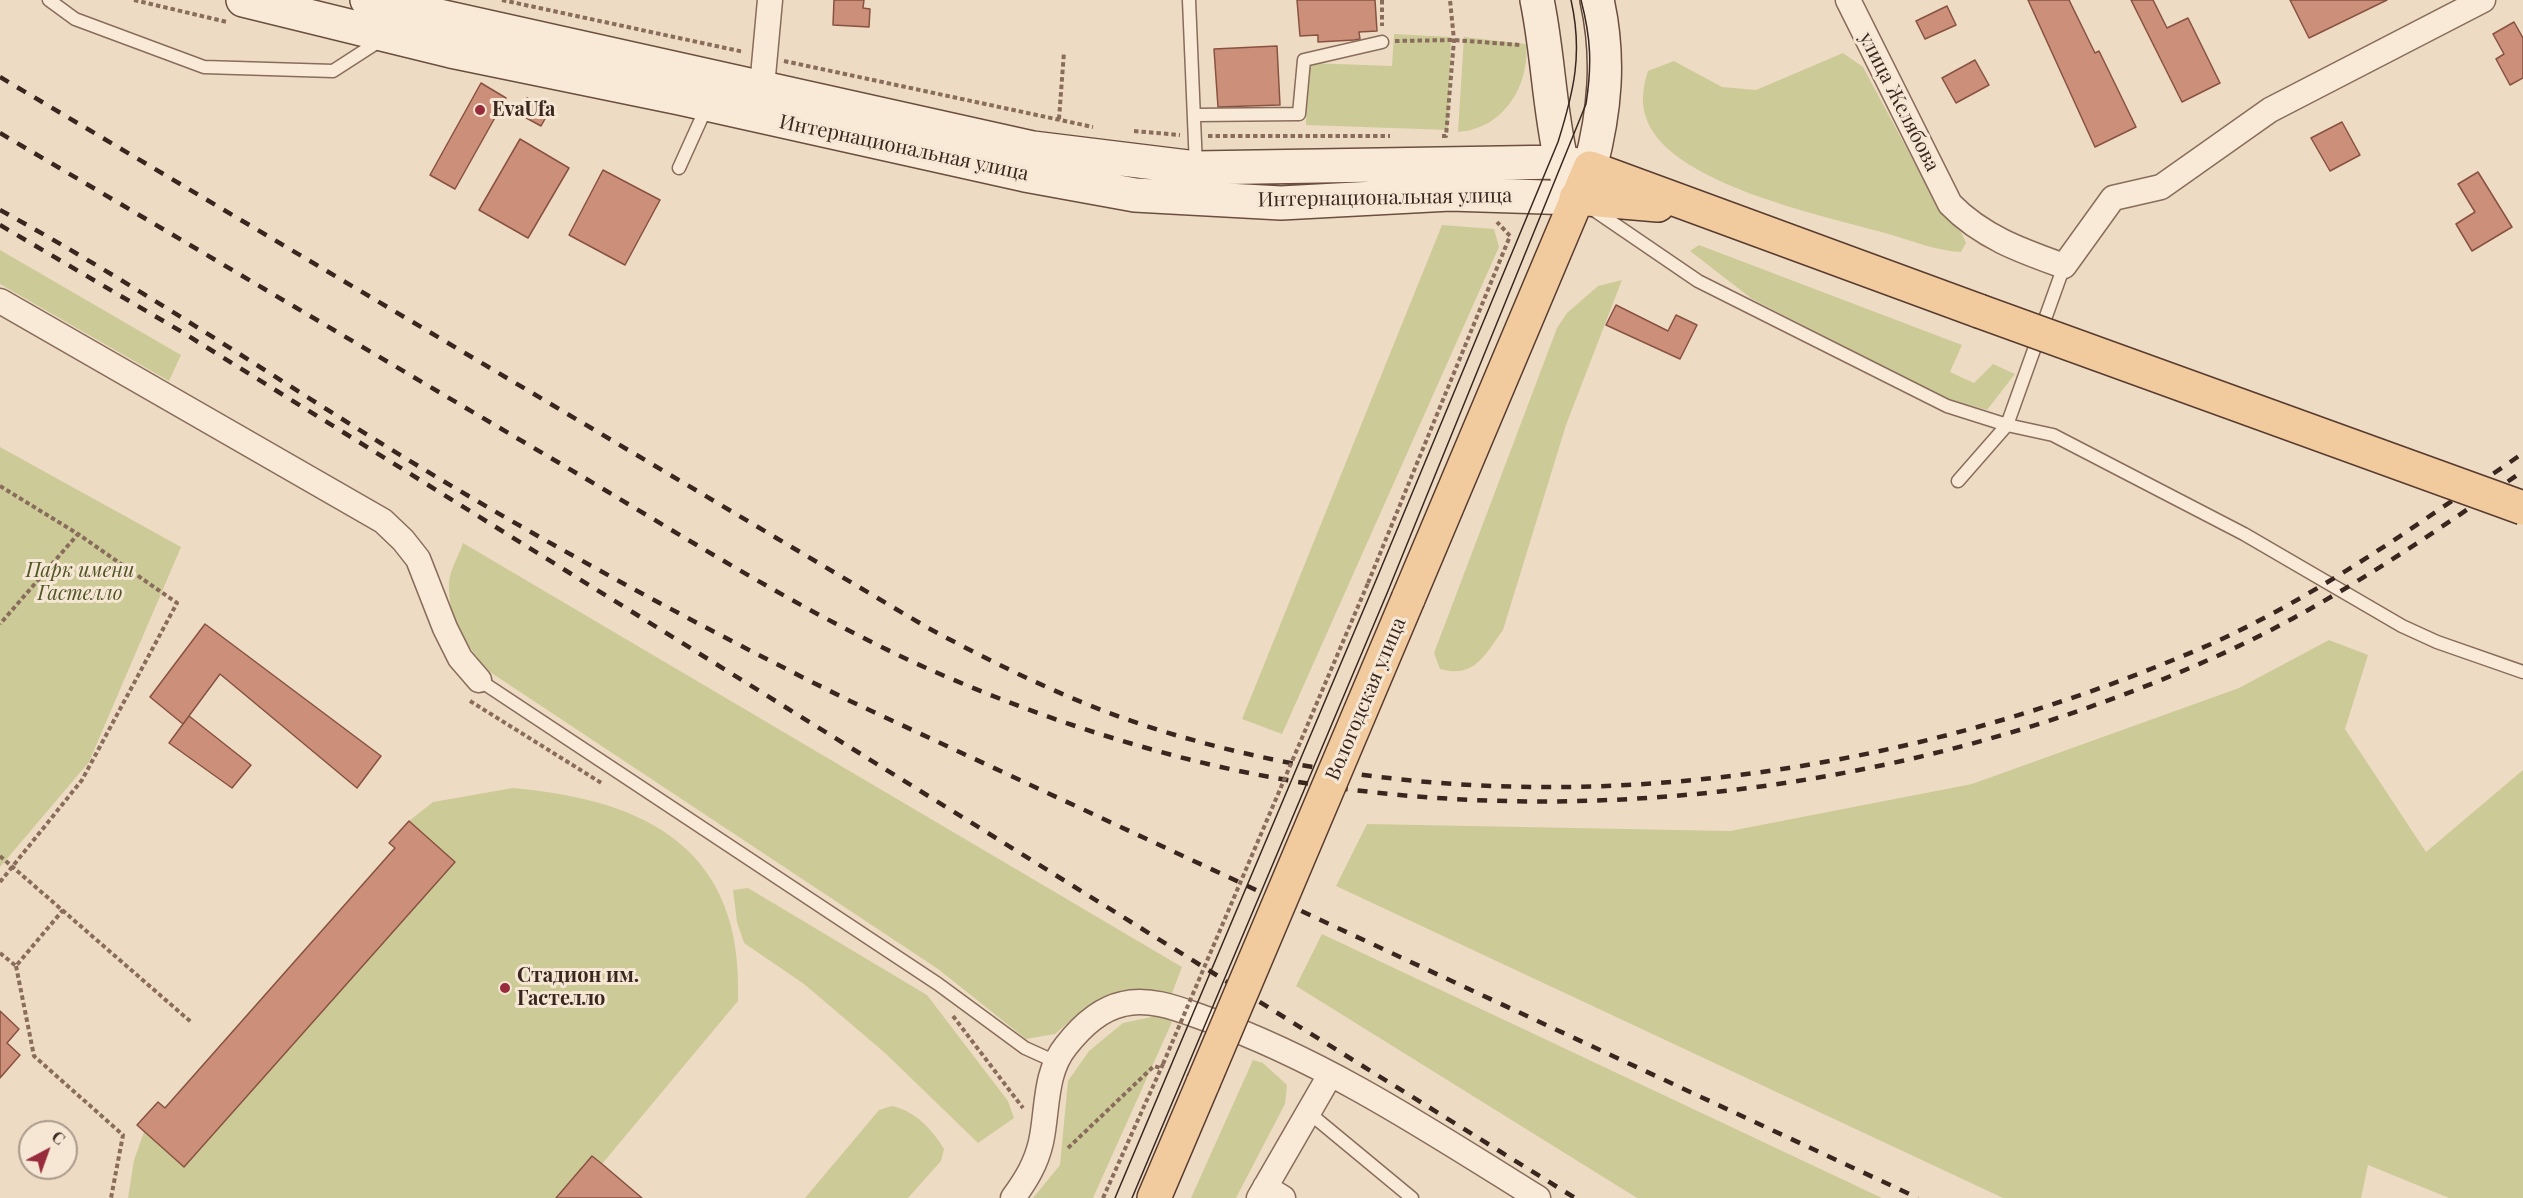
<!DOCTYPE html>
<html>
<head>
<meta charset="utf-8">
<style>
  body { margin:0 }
  #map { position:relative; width:2523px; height:1198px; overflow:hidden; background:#eedbc4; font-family:"Playfair Display",serif }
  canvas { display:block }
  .north { position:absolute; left:18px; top:1120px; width:60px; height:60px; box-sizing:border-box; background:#f6e7d4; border:2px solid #aa9a8c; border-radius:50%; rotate:41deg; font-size:16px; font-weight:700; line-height:24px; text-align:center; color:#39271f }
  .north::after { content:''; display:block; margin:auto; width:21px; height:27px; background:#982b3c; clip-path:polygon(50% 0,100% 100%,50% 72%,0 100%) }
</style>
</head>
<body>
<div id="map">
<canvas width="2523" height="1198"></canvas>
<div class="north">С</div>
</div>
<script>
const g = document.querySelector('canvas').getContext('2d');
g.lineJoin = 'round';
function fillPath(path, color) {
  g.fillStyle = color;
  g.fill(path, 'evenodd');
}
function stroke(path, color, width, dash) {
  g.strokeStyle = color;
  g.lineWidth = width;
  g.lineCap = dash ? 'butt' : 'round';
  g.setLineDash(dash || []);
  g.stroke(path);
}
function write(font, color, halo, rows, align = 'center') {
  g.font = font + ' "Playfair Display",serif';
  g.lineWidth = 6;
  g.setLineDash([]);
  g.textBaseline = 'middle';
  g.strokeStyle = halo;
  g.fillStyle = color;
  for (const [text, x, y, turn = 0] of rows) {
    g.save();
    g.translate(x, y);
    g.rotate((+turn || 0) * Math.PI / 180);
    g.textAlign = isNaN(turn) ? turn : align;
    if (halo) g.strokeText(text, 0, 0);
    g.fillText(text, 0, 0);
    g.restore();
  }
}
fillPath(new Path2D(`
  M1394 34 1451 37 1448 130 1306 125 1308 63 1392 66Z
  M1464 37 1526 44C1530 86 1503 129 1458 132Z
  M1843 53 1863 67 1928 188 1960 230 1966 243 1961 252C1936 251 1910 240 1885 233 1823 216 1689 187 1653 132 1640 111 1641 93 1648 71L1674 61 1722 87 1756 90Z
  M1442 225 1494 229 1499 247 1282 734 1242 719Z
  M1699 245 1962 345 1950 372 1974 383 1993 364 2015 374 1987 410 1949 400 1752 299 1690 251Z
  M0 250 181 355 169 381 0 284Z
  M1622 280 1566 425 1503 630C1485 655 1474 679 1440 669L1434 653 1557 328 1567 313 1598 286Z
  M0 447 181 547 89 762 0 867Z
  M463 543 1182 967 1171 996 1124 990 1087 1006 1055 1034 1026 1039 938 969 490 672C467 647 447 619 449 582 450 570 459 555 463 543Z
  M2329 640 2368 655 2345 729 2426 852 2523 770V1198H2449L2368 1165 2361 1198H2003L1336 886 1367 824 1730 831 1972 784 2239 688Z
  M513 788C649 800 744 850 738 1001L602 1164 642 1198H128L134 1160 144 1132 137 1125 158 1102 165 1107 394 848 389 843 409 821 433 802Z
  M748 888 927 995 1008 1101 1014 1118 978 1143 885 1053 804 984 744 943 737 922 733 890Z
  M1322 934 1882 1198H1637L1296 986Z
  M1161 1015 1172 1022 1093 1198H1033L1060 1165 1068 1081 1089 1051 1123 1023Z
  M1253 1060 1263 1063 1287 1085 1285 1104 1236 1198H1191Z
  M892 1106C915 1111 932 1129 944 1149L941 1161 908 1198H805L879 1110Z`), '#cccb98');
const building = new Path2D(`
  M834 0H864L863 8 870 9 869 27 833 25Z
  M1297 0H1375L1377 31 1359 32 1360 39 1354 40 1318 42V35L1300 36Z
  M2028 0H2069L2095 53 2099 51 2136 127 2095 147Z
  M2131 0H2153L2167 28 2188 18 2220 83 2182 102Z
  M2290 0H2387L2309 38Z
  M1947 6 1956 25 1925 39 1916 21Z
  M2514 22 2523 38V78L2510 85 2496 59 2504 54 2493 34Z
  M1277 46 1280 105 1218 107 1214 49Z
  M1975 60 1989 85 1956 103 1942 78Z
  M481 83 506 98 455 189 430 175Z
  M527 98 550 110 541 126 519 114Z
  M2342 122 2360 155 2330 171 2311 138Z
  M520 139 569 168 528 238 479 210Z
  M603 170 660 200 625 265 569 235Z
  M2478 172 2512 227 2472 251 2456 224 2475 212 2458 184Z
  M1616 305 1668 331 1676 315 1697 325 1680 359 1606 325Z
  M205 624 381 756 357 788 220 674 183 724 150 697Z
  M189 716 251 765 232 788 169 743Z
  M409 821 455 862 184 1167 137 1125 158 1102 165 1108 395 848 389 843Z
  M0 1011 19 1029 7 1043 20 1055 0 1078Z
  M592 1156 602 1164 642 1198H556Z`);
fillPath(building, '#cc907a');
stroke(building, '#885241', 1.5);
const service = new Path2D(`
  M49 0 75 19 204 67 333 71 381 40
  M1189 0 1196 167
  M1195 115 1299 114 1304 60 1382 42
  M679 168 707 106
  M1591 208 1698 281 1947 406 2007 425 2053 435 2244 534 2402 626 2437 642 2523 672
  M1958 481 2007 425 2064 266
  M479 680 938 984 1025 1048 1056 1062
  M1308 1112 1412 1198`);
const minor = new Path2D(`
  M1848 0 1950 204C1982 237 2022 251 2064 266L2113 198 2161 187 2270 110 2483 0
  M762 87 770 0
  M0 301 383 521 403 540 418 559 445 628 460 658 479 680
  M1265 1187 1283 1198
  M1013 1198C1026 1180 1036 1164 1041 1142 1048 1110 1044 1073 1066 1046 1080 1028 1100 1009 1123 1004 1151 997 1181 1010 1207 1019 1325 1061 1432 1132 1538 1198
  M1259 1198 1330 1075`);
const secondary = new Path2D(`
  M243 0 451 51 680 98 1025 175 1135 195 1281 203 1450 194 1576 198C1571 186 1565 173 1561 160 1549 107 1548 53 1537 0
  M367 0 1033 148 1196 168 1562 162 1590 168C1605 111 1610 58 1597 0`);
const primary = new Path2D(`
  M1576 198 1658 205
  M1408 599 1590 168 1979 311
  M1154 1198 1203 1083`);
stroke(service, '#896c5b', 15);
stroke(minor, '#896c5b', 27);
stroke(secondary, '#6b4e3e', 36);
stroke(primary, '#573b2f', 36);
stroke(new Path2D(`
  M134 0 227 22
  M502 0 744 52
  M1382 0V26
  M1395 41 1454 40 1520 45
  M784 61 1093 127
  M1059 119 1064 52
  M1134 131 1180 135
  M1208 136H1390
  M1442 136H1446L1454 40 1450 0
  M0 486 78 534 0 624
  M1368 583 1510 236 1497 222
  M470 701 603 784
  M0 856 191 1022
  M0 882 82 780 177 603 78 534
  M0 953 16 966 63 910
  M16 966 34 1056 123 1135 111 1198
  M953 1016 1023 1108
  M1068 1148 1154 1066 1161 1068
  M1103 1198 1163 1064`), '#896c5b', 4, [4.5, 3]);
stroke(service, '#f9ead8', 12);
stroke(minor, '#f9ead8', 24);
stroke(secondary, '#f9ead8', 33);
stroke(primary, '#f1ca9d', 33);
stroke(new Path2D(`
  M1115 1198 1374 585 1558 142C1574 91 1583 53 1571 0
  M1132 1198 1388 591 1586 104C1592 65 1591 38 1581 0`), '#39271f', 1.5);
stroke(new Path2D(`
  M0 77 928 628C1003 668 1080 706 1162 731 1504 836 1886 786 2211 644 2286 610 2356 566 2424 520 2457 497 2491 476 2523 453
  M0 133C187 243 374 354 561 464 680 534 798 610 924 667 1016 708 1114 742 1212 765 1543 841 1907 795 2215 657 2325 608 2425 539 2523 471
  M0 210C130 281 253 364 379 442 531 536 689 621 850 701L1918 1198
  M0 225 182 332 1575 1198`), '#39271f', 4.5, [10, 10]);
const primaryBridge = new Path2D(`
  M1979 311 2523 508
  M1203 1083 1408 599`);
stroke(primaryBridge, '#573b2f', 36, []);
stroke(new Path2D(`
  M1163 1064 1368 583`), '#896c5b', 4, [4.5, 3]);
stroke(primaryBridge, '#f1ca9d', 33);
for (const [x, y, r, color] of [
  [480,110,6,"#982b3c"],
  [505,988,6,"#982b3c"]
]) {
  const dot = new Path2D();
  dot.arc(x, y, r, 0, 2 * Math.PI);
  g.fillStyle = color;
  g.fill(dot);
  stroke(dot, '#f6e7d4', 2);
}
write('20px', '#39271f', '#f6e7d4', [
  ["улица Желябова",1899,102,63],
  ["Интернациональная улица",904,148,12],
  ["Интернациональная улица",1385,198,-1],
  ["Вологодская улица",1366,699,-67]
]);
write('bold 20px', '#39271f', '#f6e7d4', [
  ["EvaUfa",492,110],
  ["Стадион им.",517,976],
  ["Гастелло",517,999]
], 'left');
write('italic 20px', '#505525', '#f6e7d4', [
  ["Парк имени",80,571],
  ["Гастелло",80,594]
]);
</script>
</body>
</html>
